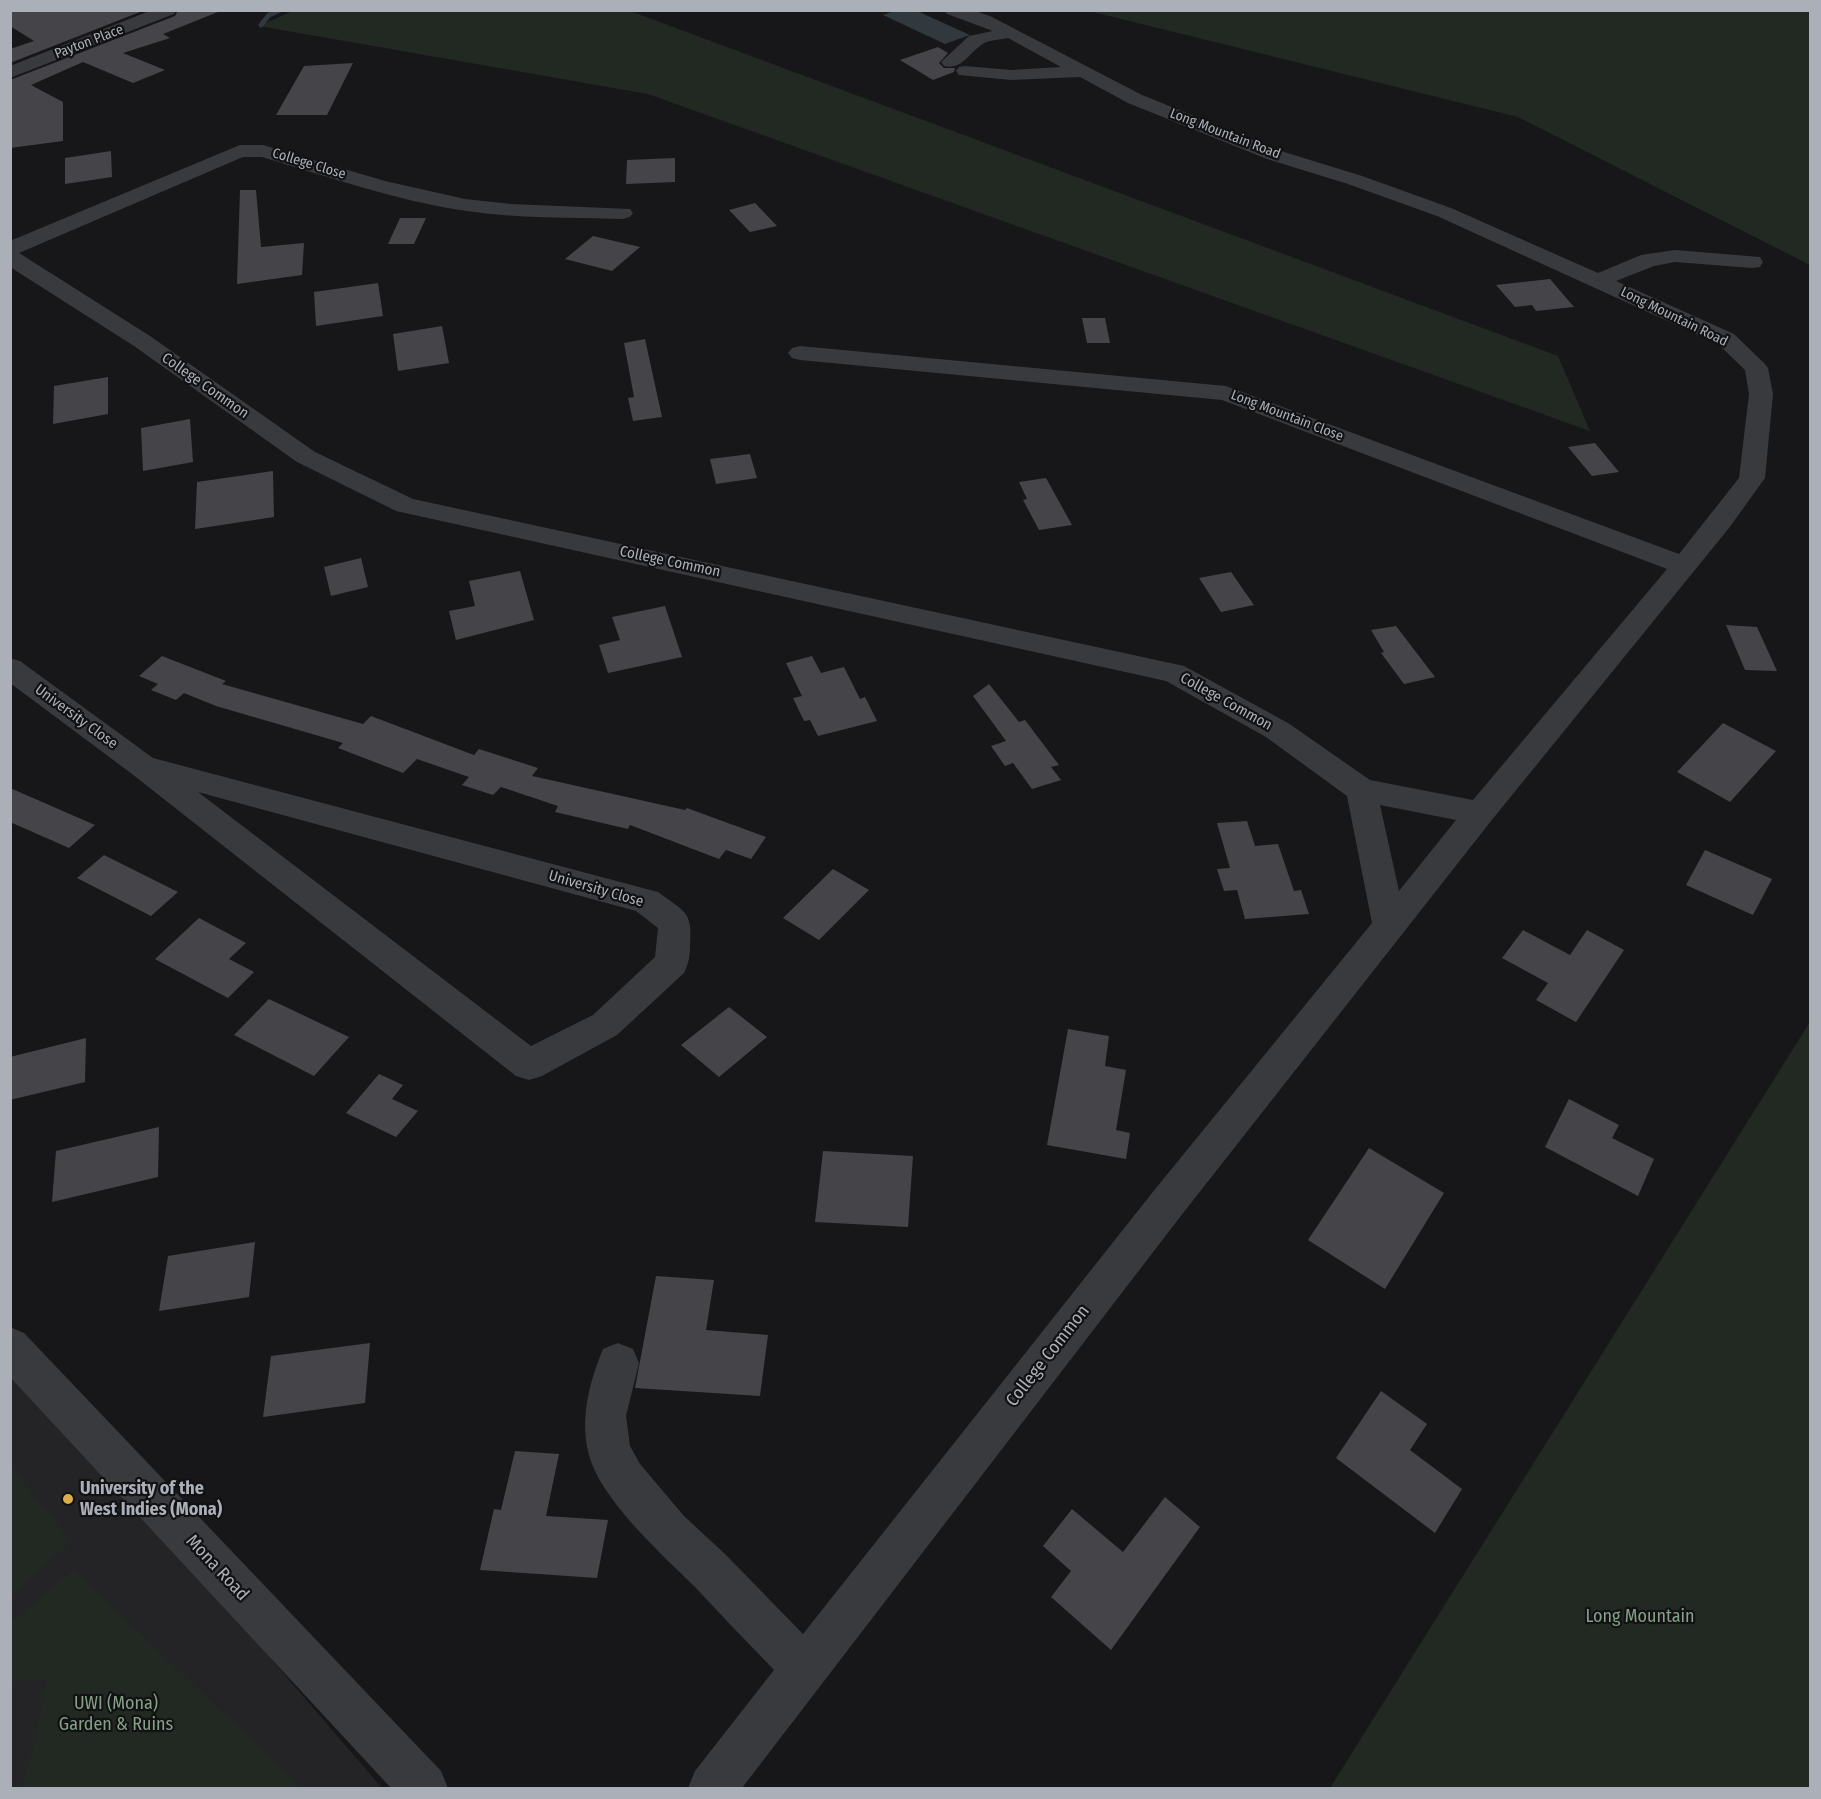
<!DOCTYPE html>
<html>
<head>
<meta charset="utf-8">
<style>
  body { margin:0 }
  #map { position:relative; width:1821px; height:1799px; overflow:hidden; background:#171719; font-family:"Fira Sans Condensed",sans-serif }
  canvas { display:block }
  .frame { position:absolute; inset:0; border:12px solid #abafb7; pointer-events:none }
</style>
</head>
<body>
<div id="map">
<canvas width="1821" height="1799"></canvas>
<div class="frame"></div>
</div>
<script>
const g = document.querySelector('canvas').getContext('2d');
g.lineJoin = 'round';
function fillPath(path, color) {
  g.fillStyle = color;
  g.fill(path, 'evenodd');
}
function stroke(path, color, width, dash) {
  g.strokeStyle = color;
  g.lineWidth = width;
  g.lineCap = dash ? 'butt' : 'round';
  g.setLineDash(dash || []);
  g.stroke(path);
}
function write(font, color, halo, rows, align = 'center') {
  g.font = font + ' "Fira Sans Condensed",sans-serif';
  g.lineWidth = 4.5;
  g.setLineDash([]);
  g.textBaseline = 'middle';
  g.strokeStyle = halo;
  g.fillStyle = color;
  for (const [text, x, y, turn = 0] of rows) {
    g.save();
    g.translate(x, y);
    g.rotate((+turn || 0) * Math.PI / 180);
    g.textAlign = isNaN(turn) ? turn : align;
    if (halo) g.strokeText(text, 0, 0);
    g.fillText(text, 0, 0);
    g.restore();
  }
}
fillPath(new Path2D(`
  M10 1374 241 1624 382 1788H11Z`), '#242426');
fillPath(new Path2D(`
  M293 11H630L1558 356 1590 431 648 94 259 26Z
  M1089 11H1810V265L1518 117Z
  M1810 1022V1788H1330Z
  M11 1467 71 1542 11 1596 10 1595Z
  M74 1570 301 1788H21L34 1746 47 1679 11 1681V1623Z`), '#222923');
fillPath(new Path2D(`
  M894 11H917L970 35 945 44 883 15Z`), '#31383e');
stroke(new Path2D(`
  M261 25 269 15 280 10`), '#31383e', 5);
fillPath(new Path2D(`
  M10 10H145L10 63V49L34 41 10 26Z
  M178 10H218V12L163 34 170 38 123 53 165 70 133 83 83 62 31 85 63 102V141L10 148V80L175 16Z
  M938 47 948 53 939 63 944 68H955L954 72 933 80 900 60Z
  M353 63 327 115H276L304 66Z
  M111 151 112 177 65 184V158Z
  M675 158V182L626 184 627 160Z
  M240 190H256L261 247 304 243 302 275 237 284Z
  M755 203 777 226 750 232 729 210Z
  M400 218H426L414 244H388Z
  M593 236 640 247 612 271 565 259Z
  M1550 279 1574 307 1536 311 1532 305 1515 307 1496 285Z
  M378 283 383 316 316 326 314 292Z
  M1082 318H1105L1110 343H1087Z
  M442 326 449 363 398 371 393 334Z
  M645 339 662 417 633 421 628 398 634 397 624 343Z
  M108 377V414L53 424 54 386Z
  M190 419 193 462 143 471 141 428Z
  M1595 443 1619 472 1592 476 1568 447Z
  M750 454 757 478 716 484 710 459Z
  M273 471 274 517 195 529 197 482Z
  M1046 478 1072 525 1039 530 1023 500 1027 499 1019 482Z
  M361 558 368 587 331 596 324 567Z
  M520 571 534 620 456 640 449 611 475 606 469 581Z
  M1231 572 1254 605 1221 612 1199 578Z
  M665 606 682 657 608 673 599 645 620 640 612 617Z
  M1726 625 1757 627 1777 671 1745 670Z
  M1396 626 1435 677 1404 684 1381 653 1384 652 1371 630Z
  M162 656 226 681 222 684 363 724 371 716 474 755 479 749 538 768 532 776 685 810 687 808 766 837 751 859 726 850 719 859 630 825 628 829 555 812 558 806 501 787 493 795 462 785 469 777 417 759 403 773 338 748 343 743 216 706 184 693 176 700 151 690 158 684 139 676Z
  M812 656 821 673 844 667 860 699 865 697 877 721 818 736 810 720 804 721 793 698 802 696 786 663Z
  M989 684 1019 722 1025 720 1059 765 1051 767 1061 780 1032 789 1013 763 1005 766 991 746 1006 741 973 696Z
  M1723 723 1776 751 1730 802 1677 772Z
  M10 788 95 825 69 848 10 822Z
  M1247 821 1255 846 1278 844 1294 891 1301 890 1309 914 1245 919 1237 890 1224 891 1217 869 1230 868 1217 823Z
  M1705 850 1772 879 1753 915 1686 885Z
  M104 855 178 892 151 916 77 878Z
  M833 869 869 890 819 940 783 918Z
  M199 918 246 943 229 959 254 972 228 998 155 959Z
  M1523 930 1570 955 1587 930 1624 950 1576 1022 1536 1000 1548 983 1502 958Z
  M269 999 349 1037 314 1076 234 1035Z
  M729 1007 767 1037 719 1077 681 1045Z
  M1068 1029 1109 1036 1105 1066 1126 1070 1116 1130 1130 1133 1126 1159 1047 1145Z
  M86 1038 85 1082 10 1100V1057Z
  M379 1074 403 1085 392 1099 418 1111 396 1137 346 1113Z
  M1569 1099 1619 1125 1612 1138 1654 1159 1638 1196 1545 1147Z
  M159 1127 158 1177 52 1202 56 1151Z
  M1369 1148 1444 1193 1385 1289 1308 1240Z
  M823 1151 913 1156 908 1227 815 1222Z
  M255 1242 249 1297 159 1311 168 1256Z
  M656 1276 714 1280 706 1330 768 1335 760 1396 635 1388Z
  M370 1343 365 1403 263 1417 271 1356Z
  M1381 1391 1427 1424 1410 1450 1462 1489 1435 1533 1336 1458Z
  M515 1451 559 1454 546 1516 608 1520 597 1578 480 1570 494 1509 501 1510Z
  M1165 1497 1200 1527 1111 1650 1051 1597 1071 1571 1043 1546 1072 1509 1123 1552Z`), '#454549');
fillPath(new Path2D(`
  M152 10H176L174 14 10 78V66Z
  M945 10H972L990 16 1142 95 1281 151 1362 176 1451 208 1598 273 1641 255 1675 250 1760 257 1763 262 1760 267 1752 268 1675 262 1654 266 1616 281 1734 334 1764 363 1768 368 1773 394 1765 478 1729 528 1491 821 1180 1217 742 1788H688L695 1771 774 1670C748 1643 721 1615 695 1587 662 1554 598 1498 588 1451 580 1417 590 1380 603 1349L618 1343 633 1349 639 1363 626 1416 630 1446 640 1464 684 1516 725 1554 803 1634 1152 1193 1372 923 1347 796 1266 737 1166 681 396 511 297 462 134 346 10 267V241L240 145H263L385 181 465 199 511 204 630 209 633 213 630 217 623 219C571 217 518 219 467 211 397 201 329 177 262 157H243L19 253 150 336 315 452 413 499 1184 666 1288 723 1370 780 1473 800 1667 569 1222 400 800 360 792 358 788 353 792 348 800 346 1226 386 1679 554 1739 478 1749 394 1745 370 1718 344 1437 216 1348 184 1267 159 1128 103 1080 77 1011 80 959 75 956 71 959 67 965 66 1011 70 1061 67 1008 38C999 40 986 40 980 46 968 55 961 70 944 66L941 62 969 36 993 31 947 14ZM1380 805 1456 820 1399 891Z
  M10 658 20 661 153 758 658 892C683 911 693 910 690 945 690 955 689 963 684 973L617 1035 542 1076 529 1080 516 1076 132 774 10 683ZM198 792 636 911 658 928 655 957 593 1015 531 1046Z`), '#393a3e');
fillPath(new Path2D(`
  M10 1327 24 1333 441 1771 448 1788H391L10 1377Z`), '#393a3e');
for (const [x, y, r, color] of [
  [68,1499,6,"#dead4b"]
]) {
  const dot = new Path2D();
  dot.arc(x, y, r, 0, 2 * Math.PI);
  g.fillStyle = color;
  g.fill(dot);
  stroke(dot, '#121214', 2);
}
write('14px', '#abafb7', '#121214', [
  ["Payton Place",89,42,-21],
  ["Long Mountain Road",1225,134,21],
  ["College Close",309,164,17],
  ["Long Mountain Road",1674,317,26],
  ["Long Mountain Close",1287,416,21]
]);
write('15px', '#abafb7', '#121214', [
  ["College Common",205,386,35],
  ["College Common",670,562,12],
  ["College Common",1226,702,29],
  ["University Close",76,717,36],
  ["University Close",596,889,16]
]);
write('18px', '#abafb7', '#121214', [
  ["College Common",1048,1356,-52],
  ["Mona Road",217,1568,47]
]);
write('bold 18px', '#abafb7', '#121214', [
  ["University of the",80,1489],
  ["West Indies (Mona)",80,1510]
], 'left');
write('18px', '#84a086', '#121214', [
  ["Long Mountain",1640,1617],
  ["UWI (Mona)",116,1704],
  ["Garden & Ruins",116,1725]
]);
</script>
</body>
</html>
